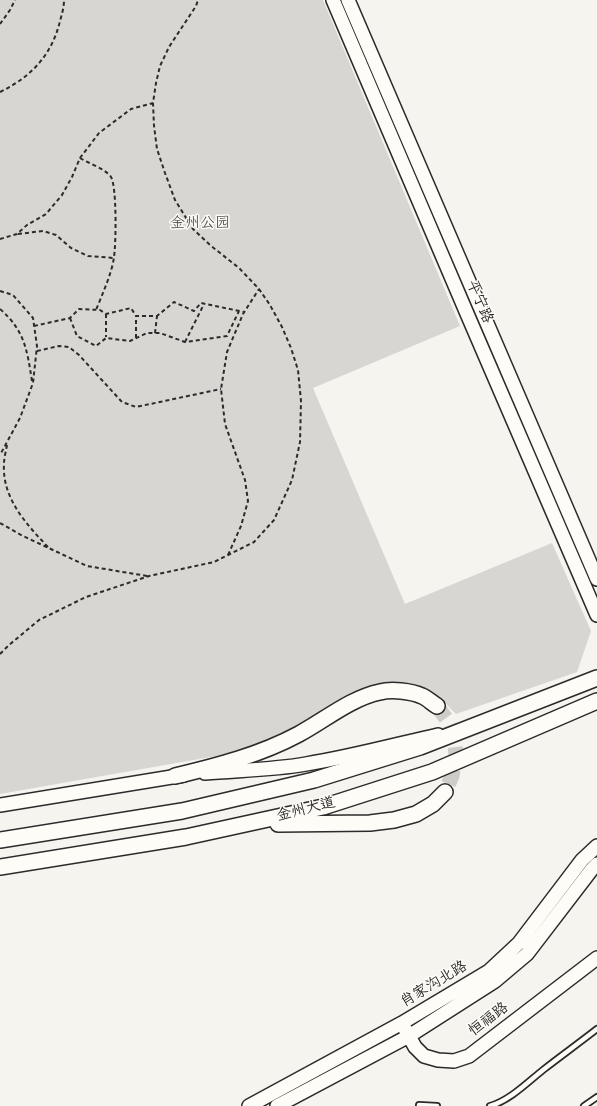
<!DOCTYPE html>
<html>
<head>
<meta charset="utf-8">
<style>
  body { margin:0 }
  canvas { display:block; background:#f5f4ef }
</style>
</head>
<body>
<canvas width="597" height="1106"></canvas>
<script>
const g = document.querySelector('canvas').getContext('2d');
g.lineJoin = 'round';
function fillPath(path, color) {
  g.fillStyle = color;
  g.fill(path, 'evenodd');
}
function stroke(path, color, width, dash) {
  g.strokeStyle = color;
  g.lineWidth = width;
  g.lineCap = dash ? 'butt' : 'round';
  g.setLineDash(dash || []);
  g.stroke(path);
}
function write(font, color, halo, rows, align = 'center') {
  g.font = font + ' Mynerve,"LXGW WenKai TC",sans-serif';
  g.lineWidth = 3;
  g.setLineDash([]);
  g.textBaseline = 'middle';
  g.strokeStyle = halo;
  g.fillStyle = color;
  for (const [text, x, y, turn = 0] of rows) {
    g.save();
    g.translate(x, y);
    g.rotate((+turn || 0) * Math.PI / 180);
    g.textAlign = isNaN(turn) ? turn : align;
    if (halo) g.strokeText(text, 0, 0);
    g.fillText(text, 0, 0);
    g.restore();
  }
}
fillPath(new Path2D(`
  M0 0H323L460 326 313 388 405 604 552 543 591 631 577 672 456 714 438 696 423 688 401 683 380 684 359 691 296 729 266 743 222 755 0 794Z`), '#d7d6d2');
stroke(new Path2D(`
  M437 706 448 721 454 737 456 754 452 776 445 792`), '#cdccc8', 15, [15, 8]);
const lane = new Path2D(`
  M419 1105 437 1106
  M490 1106C509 1101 528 1082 543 1070 561 1056 579 1043 597 1029
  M584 1106 597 1097`);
const secondary = new Path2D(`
  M333 0 468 316 597 615
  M348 0 597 579
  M205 773C239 770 273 770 306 764 350 757 394 745 438 735
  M0 805 184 775
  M405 1029 415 1047 424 1056 438 1060 454 1061 469 1056 597 958
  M249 1106 402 1023 489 971 519 943 582 860 597 846
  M277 1106 409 1036 495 981 527 954 592 869 597 864`);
const primary = new Path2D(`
  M175 776C217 766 260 755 299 734 325 720 351 698 380 692 391 689 411 691 422 696 427 698 432 703 437 706
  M278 824 370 823 394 820 416 814 433 804 445 792
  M0 840 182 811 314 780 420 747 597 678
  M0 867 186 837 323 807 432 772 597 701`);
stroke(lane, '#2b2b2b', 8);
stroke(secondary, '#2b2b2b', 16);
stroke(primary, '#2b2b2b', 18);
stroke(new Path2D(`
  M0 24 10 10 15 0
  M0 92C31 77 52 55 60 21 62 14 64 7 64 0
  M80 158C88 163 106 169 111 177 117 187 116 245 114 257 112 273 102 295 96 310
  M18 234 43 231 56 235 71 248 88 256 114 258
  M0 239 17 234 27 225 46 214 62 195 72 177 80 158 99 133 131 109 153 103
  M0 291 13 295 33 318 37 346 33 383 20 418 0 455
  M0 309C25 331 27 350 32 381
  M106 314V337
  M70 318 77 336 96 346 106 338 130 341 147 333H160L185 342 227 336 239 311
  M34 326 70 318 79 309 100 310 106 314 131 308 136 316H157L174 302 194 311 201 303 244 312
  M155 333 157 316
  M136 338V316
  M185 342 204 304
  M37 351 59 346 69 347 79 355 122 402 136 407 221 389
  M7 445C6 451 4 458 4 464 2 498 26 524 48 547
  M0 523 21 535 87 566 147 576
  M228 555 241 526 248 501 245 480 225 424 221 389 227 352 243 314 259 289
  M0 654 9 645 39 620 86 597 149 576 214 562 254 542 274 520 292 480 300 442 301 401 298 370 291 348 282 327 270 305 259 289 239 268 210 245 193 229 175 200 165 173 157 149 154 126 153 103 156 83 160 66 169 47 196 6 198 0`), '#2b2b2b', 2, [4, 3]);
stroke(lane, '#fdfcf7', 4.5);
stroke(secondary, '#fdfcf7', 13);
stroke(primary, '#fdfcf7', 15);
write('15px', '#565655', '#fdfcf7', [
  ["金州公园",200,224]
]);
write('15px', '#2b2b2b', '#fdfcf7', [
  ["平宁路",479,302,67],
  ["金州大道",306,810,-14],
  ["肖家沟北路",434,985,-31],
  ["恒福路",489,1020,-37]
]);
</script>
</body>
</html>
